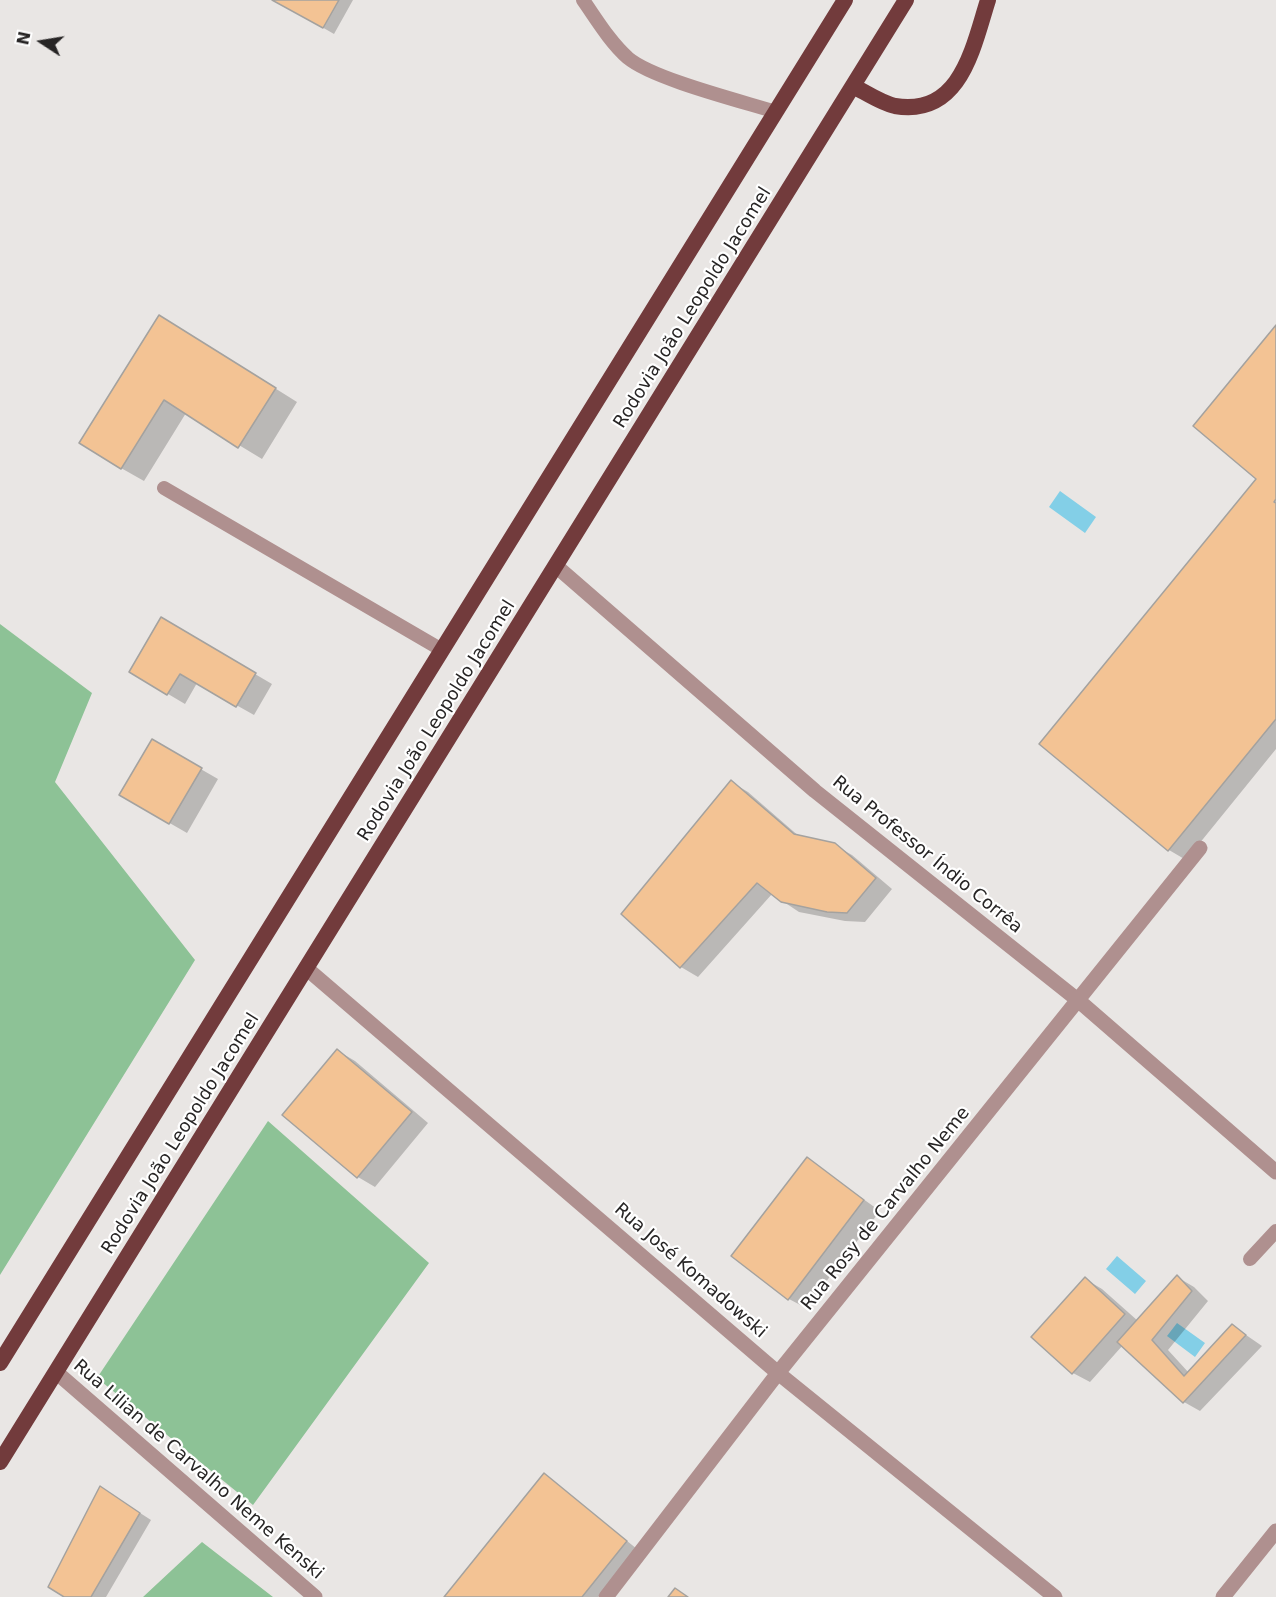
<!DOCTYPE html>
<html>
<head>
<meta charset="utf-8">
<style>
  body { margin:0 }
  #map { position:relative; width:1276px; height:1597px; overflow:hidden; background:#e9e6e4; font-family:"DejaVu Sans",sans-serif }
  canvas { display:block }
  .north { position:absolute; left:12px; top:12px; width:60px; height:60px; -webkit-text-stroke:4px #fff; paint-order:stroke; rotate:282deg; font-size:16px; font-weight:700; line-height:24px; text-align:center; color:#272525 }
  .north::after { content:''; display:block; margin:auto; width:21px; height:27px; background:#272525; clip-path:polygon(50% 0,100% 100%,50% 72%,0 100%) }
</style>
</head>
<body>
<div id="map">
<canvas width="1276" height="1597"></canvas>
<div class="north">N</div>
</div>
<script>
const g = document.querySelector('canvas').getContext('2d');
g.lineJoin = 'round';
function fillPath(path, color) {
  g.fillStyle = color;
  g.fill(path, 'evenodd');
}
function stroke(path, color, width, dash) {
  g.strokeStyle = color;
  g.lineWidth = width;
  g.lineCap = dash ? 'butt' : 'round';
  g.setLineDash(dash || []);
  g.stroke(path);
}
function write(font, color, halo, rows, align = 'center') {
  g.font = font + ' "DejaVu Sans",sans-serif';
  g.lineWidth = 4.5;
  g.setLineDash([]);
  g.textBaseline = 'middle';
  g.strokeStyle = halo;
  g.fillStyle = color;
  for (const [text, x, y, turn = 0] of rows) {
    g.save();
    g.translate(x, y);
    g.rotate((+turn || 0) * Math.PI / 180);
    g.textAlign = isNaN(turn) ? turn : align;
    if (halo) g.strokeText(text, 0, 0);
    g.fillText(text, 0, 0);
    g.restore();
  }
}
fillPath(new Path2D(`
  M0 624 92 693 55 782 195 960 0 1275Z
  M268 1121 429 1263 253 1505 97 1378Z
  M202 1542 273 1597H143Z`), '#8dc296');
fillPath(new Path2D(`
  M1060 491 1096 517 1085 533 1049 507Z
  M1117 1256 1146 1281 1135 1294 1106 1269Z
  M1177 1323 1205 1343 1195 1357 1167 1336Z`), '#83cfe7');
fillPath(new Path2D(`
  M275 0H353L334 34Z
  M1276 327V749L1186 860 1169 850 1259 479Z
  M182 330 297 402 262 459 186 413 144 481 121 468Z
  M161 619 272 684 254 715 197 683 185 704 131 672Z
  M152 741 218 779 187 833 121 795Z
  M731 782 748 792 801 838 834 845 852 855 892 889 865 922 845 921 799 912 772 894 698 977 681 967 623 914Z
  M338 1051 355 1061 428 1123 375 1187 358 1177Z
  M807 1159 880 1211 806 1308 789 1299Z
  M1177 1277 1194 1287 1208 1301 1168 1350 1189 1373 1233 1326 1262 1346 1200 1411 1184 1402 1123 1345 1090 1382 1073 1373 1085 1279 1102 1289 1138 1321Z
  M545 1475 637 1549 598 1597H446Z
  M112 1495 151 1520 106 1597H67Z`), '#0003');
const building = new Path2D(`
  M272 0H339L323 28Z
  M159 315 276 388 238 448 164 400 121 469 79 443Z
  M1276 325V499L1274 502 1276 503V719L1168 851 1039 744 1256 479 1193 426Z
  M161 617 256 673 236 707 180 674 167 695 129 672Z
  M152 739 202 768 169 824 119 795Z
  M731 780 794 834 835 843 876 878 847 913 827 912 781 902 757 883 680 968 621 914Z
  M337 1049 412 1112 357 1178 282 1115Z
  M807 1157 864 1200 788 1300 731 1256Z
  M1177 1275 1192 1291 1152 1340 1184 1376 1232 1324 1246 1335 1183 1403 1117 1342Z
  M1085 1277 1125 1314 1072 1374 1031 1337Z
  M544 1473 627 1541 582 1597H444Z
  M100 1486 140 1513 91 1597H64L48 1587Z
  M675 1588 688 1597H668Z`);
fillPath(building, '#f3c394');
stroke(building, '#a4a29f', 1.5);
stroke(new Path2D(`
  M583 0C597 20 610 42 628 58 653 79 741 101 776 112
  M164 488 442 650
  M1250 1259 1276 1231`), '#af908f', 14);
stroke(new Path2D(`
  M556 566 815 791 1079 1001 1276 1172
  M306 968 778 1373 1055 1597
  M56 1372 315 1597
  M606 1597 778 1373 1200 848
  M1223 1597 1276 1531`), '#af908f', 15);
stroke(new Path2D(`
  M853 86C865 92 881 103 895 106 961 117 973 47 988 0
  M0 1363 845 0
  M0 1462 906 0`), '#723b3c', 16);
write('18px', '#272525', '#fff', [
  ["Rodovia João Leopoldo Jacomel",693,308,-58],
  ["Rodovia João Leopoldo Jacomel",437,721,-58],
  ["Rua Professor Índio Corrêa",927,855,39],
  ["Rodovia João Leopoldo Jacomel",181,1134,-58],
  ["Rua Rosy de Carvalho Neme",886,1209,-51],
  ["Rua José Komadowski",690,1271,41],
  ["Rua Lilian de Carvalho Neme Kenski",198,1470,41]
]);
</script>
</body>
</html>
